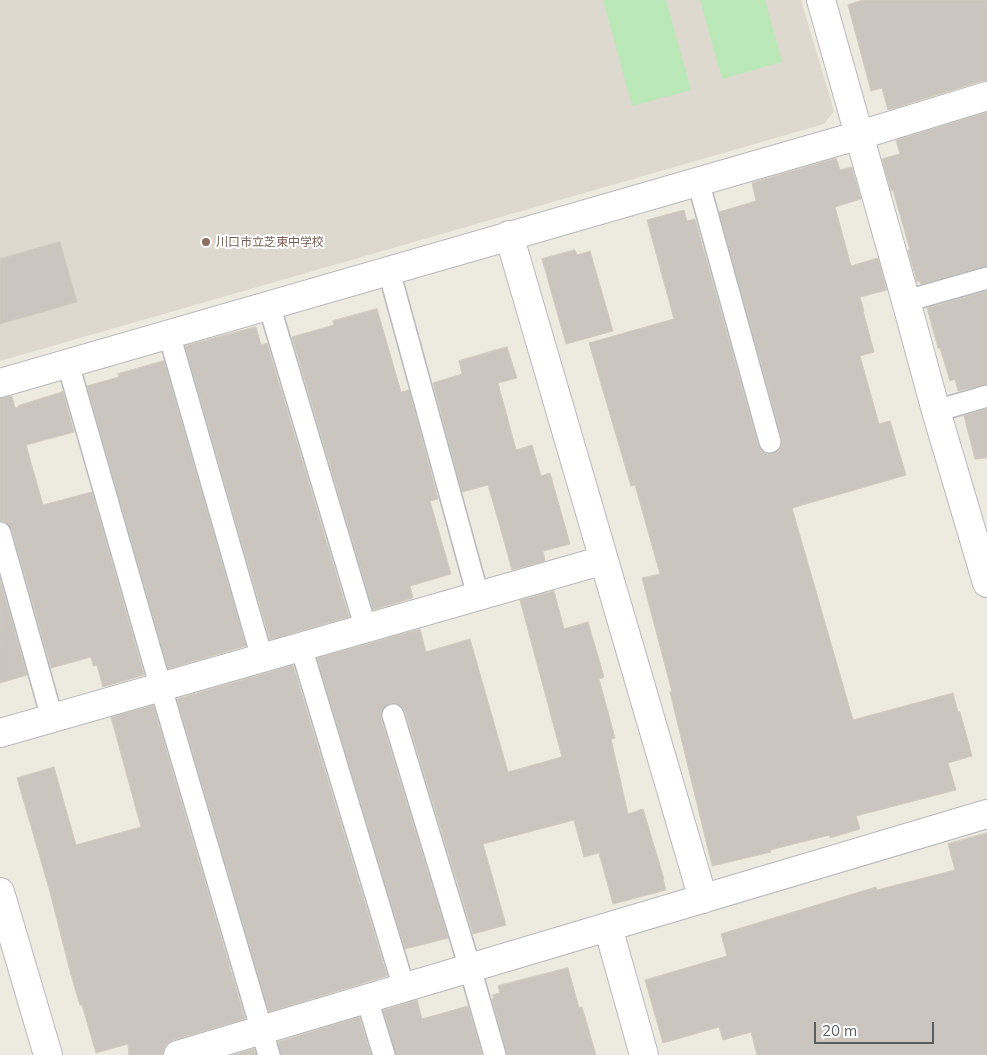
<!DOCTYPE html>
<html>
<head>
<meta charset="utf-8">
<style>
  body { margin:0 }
  #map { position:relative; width:987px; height:1055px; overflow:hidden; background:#edeadf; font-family:Mulish,sans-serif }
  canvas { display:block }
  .scale { position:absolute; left:814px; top:1022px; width:120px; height:22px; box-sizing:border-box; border:2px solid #595d62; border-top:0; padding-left:6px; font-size:15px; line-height:18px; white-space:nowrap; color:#595d62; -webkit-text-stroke:4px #fff; paint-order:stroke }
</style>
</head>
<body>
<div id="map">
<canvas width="987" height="1055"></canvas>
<div class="scale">20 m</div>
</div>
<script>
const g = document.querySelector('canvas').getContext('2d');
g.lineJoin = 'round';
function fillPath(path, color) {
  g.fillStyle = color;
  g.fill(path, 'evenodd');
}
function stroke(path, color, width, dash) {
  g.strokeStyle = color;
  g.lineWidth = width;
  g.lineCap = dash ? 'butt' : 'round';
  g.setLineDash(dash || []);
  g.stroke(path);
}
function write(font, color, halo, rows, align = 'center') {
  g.font = font + ' Mulish,"Noto Sans JP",sans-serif';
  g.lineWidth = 4;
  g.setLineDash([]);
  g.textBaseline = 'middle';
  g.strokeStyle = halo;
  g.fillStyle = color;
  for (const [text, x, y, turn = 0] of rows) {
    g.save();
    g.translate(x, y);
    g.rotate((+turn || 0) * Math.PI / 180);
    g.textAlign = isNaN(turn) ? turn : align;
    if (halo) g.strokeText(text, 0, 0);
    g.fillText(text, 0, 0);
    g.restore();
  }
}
fillPath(new Path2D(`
  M0 0H801L834 111 824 124 0 361Z`), '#ddd9ce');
fillPath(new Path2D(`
  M603 0H666L691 90 632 106Z
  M700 0H765L782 62 722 79Z`), '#bae8b9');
const building = new Path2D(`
  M864 0H987V81H982L888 110 882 88 871 91 848 5Z
  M987 112V266L921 284 920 281 917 282 908 250H910L893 190 891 191 882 159 900 154 896 140Z
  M836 158 840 170 852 167 861 199 835 207 851 266 878 258 887 290 860 297 864 311H863L874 352 860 356 879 424 890 421 906 475 792 508 853 720 953 693 958 712H960L972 756 948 763 956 790 856 816 860 829 830 838V835L770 850 771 852 712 866 670 692H672L642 578 660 574 635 485 631 486 589 343 674 319 647 220 684 210 687 221 695 219 758 445 761 451 766 454H773L779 451 782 446V439L719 212 756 201 752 183Z
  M60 242 77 302 0 324V259Z
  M575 250 577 255 590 251 613 331 566 344 542 259Z
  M987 291V384L958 391 955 379 950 381 940 348H938L927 308Z
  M377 309 401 392 409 390 438 499 430 501 451 574 410 586 413 598 373 610 292 337 334 325 333 321Z
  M256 327 261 345 267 343 349 617 270 640 185 346Z
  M507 347 517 378 498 383 516 450 532 445 541 476 550 473 570 544 543 551 545 561 512 570 499 523 488 485 462 492 433 383 462 374 459 361Z
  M164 361 246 646 168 669 87 386 119 377 118 374Z
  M63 392 74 432 26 445 43 505 92 492 144 675 103 687 97 665 93 666 91 657 51 668 12 530 8 524 4 521H0V398L12 396 15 408 19 407 18 406Z
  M987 409V458L975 459 964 416Z
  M0 579 27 675 0 683Z
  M554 591 564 629 588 622 604 677 599 679 615 738 611 739 628 814 643 809 664 879H663L666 890 613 904 599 853 584 857 574 820 483 844 506 925 473 934 405 711 401 706 395 703H390L384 707 381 713V719L448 938 405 949 317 658 420 629 426 652 470 639 508 772 562 757 520 600Z
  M293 665 387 976 269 1012 177 699Z
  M153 705 245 1019 174 1040 166 1045 163 1051V1055H129L128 1044 96 1053 82 1005H80L71 975 50 892 17 778 54 767 76 845 141 827 111 717Z
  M987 833V1055H757L751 1032 723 1040 719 1027 663 1043 645 980 727 956 721 934 876 887 877 890 955 870 948 844Z
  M568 968 579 1008 582 1007 596 1055H507L492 999 494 998 492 995 500 993 498 986Z
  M417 1000 422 1019 468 1006 482 1055H396L383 1010Z
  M359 1017 371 1055H281L278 1042Z
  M254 1049 256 1055H233Z`);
fillPath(building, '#cac6bf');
stroke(building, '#d2cbbd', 1);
const service = new Path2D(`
  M698 181 770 442
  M389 271 478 596
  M906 301 987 278
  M269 305 366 629
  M169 334 262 658
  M68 364 161 688 269 1055
  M936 411 987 396
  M0 533 52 718
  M301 647 404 988
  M393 715 470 968 495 1055
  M367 999 384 1055`);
const minor = new Path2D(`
  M821 0 906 301 936 411 987 583
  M509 235 703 899
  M0 383 860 135 987 96
  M0 733 604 560
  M0 892 48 1055
  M608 927 644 1055
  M178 1055 987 814`);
stroke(service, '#b6b9be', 24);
stroke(minor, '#b6b9be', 30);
stroke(service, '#fff', 21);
stroke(minor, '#fff', 28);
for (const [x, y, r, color] of [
  [206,242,5,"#8d6e63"]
]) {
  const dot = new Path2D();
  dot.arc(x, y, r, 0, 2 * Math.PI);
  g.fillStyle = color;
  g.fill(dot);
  stroke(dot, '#fff', 2);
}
write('12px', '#785e54', '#fff', [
  ["川口市立芝東中学校",216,242]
], 'left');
</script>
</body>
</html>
